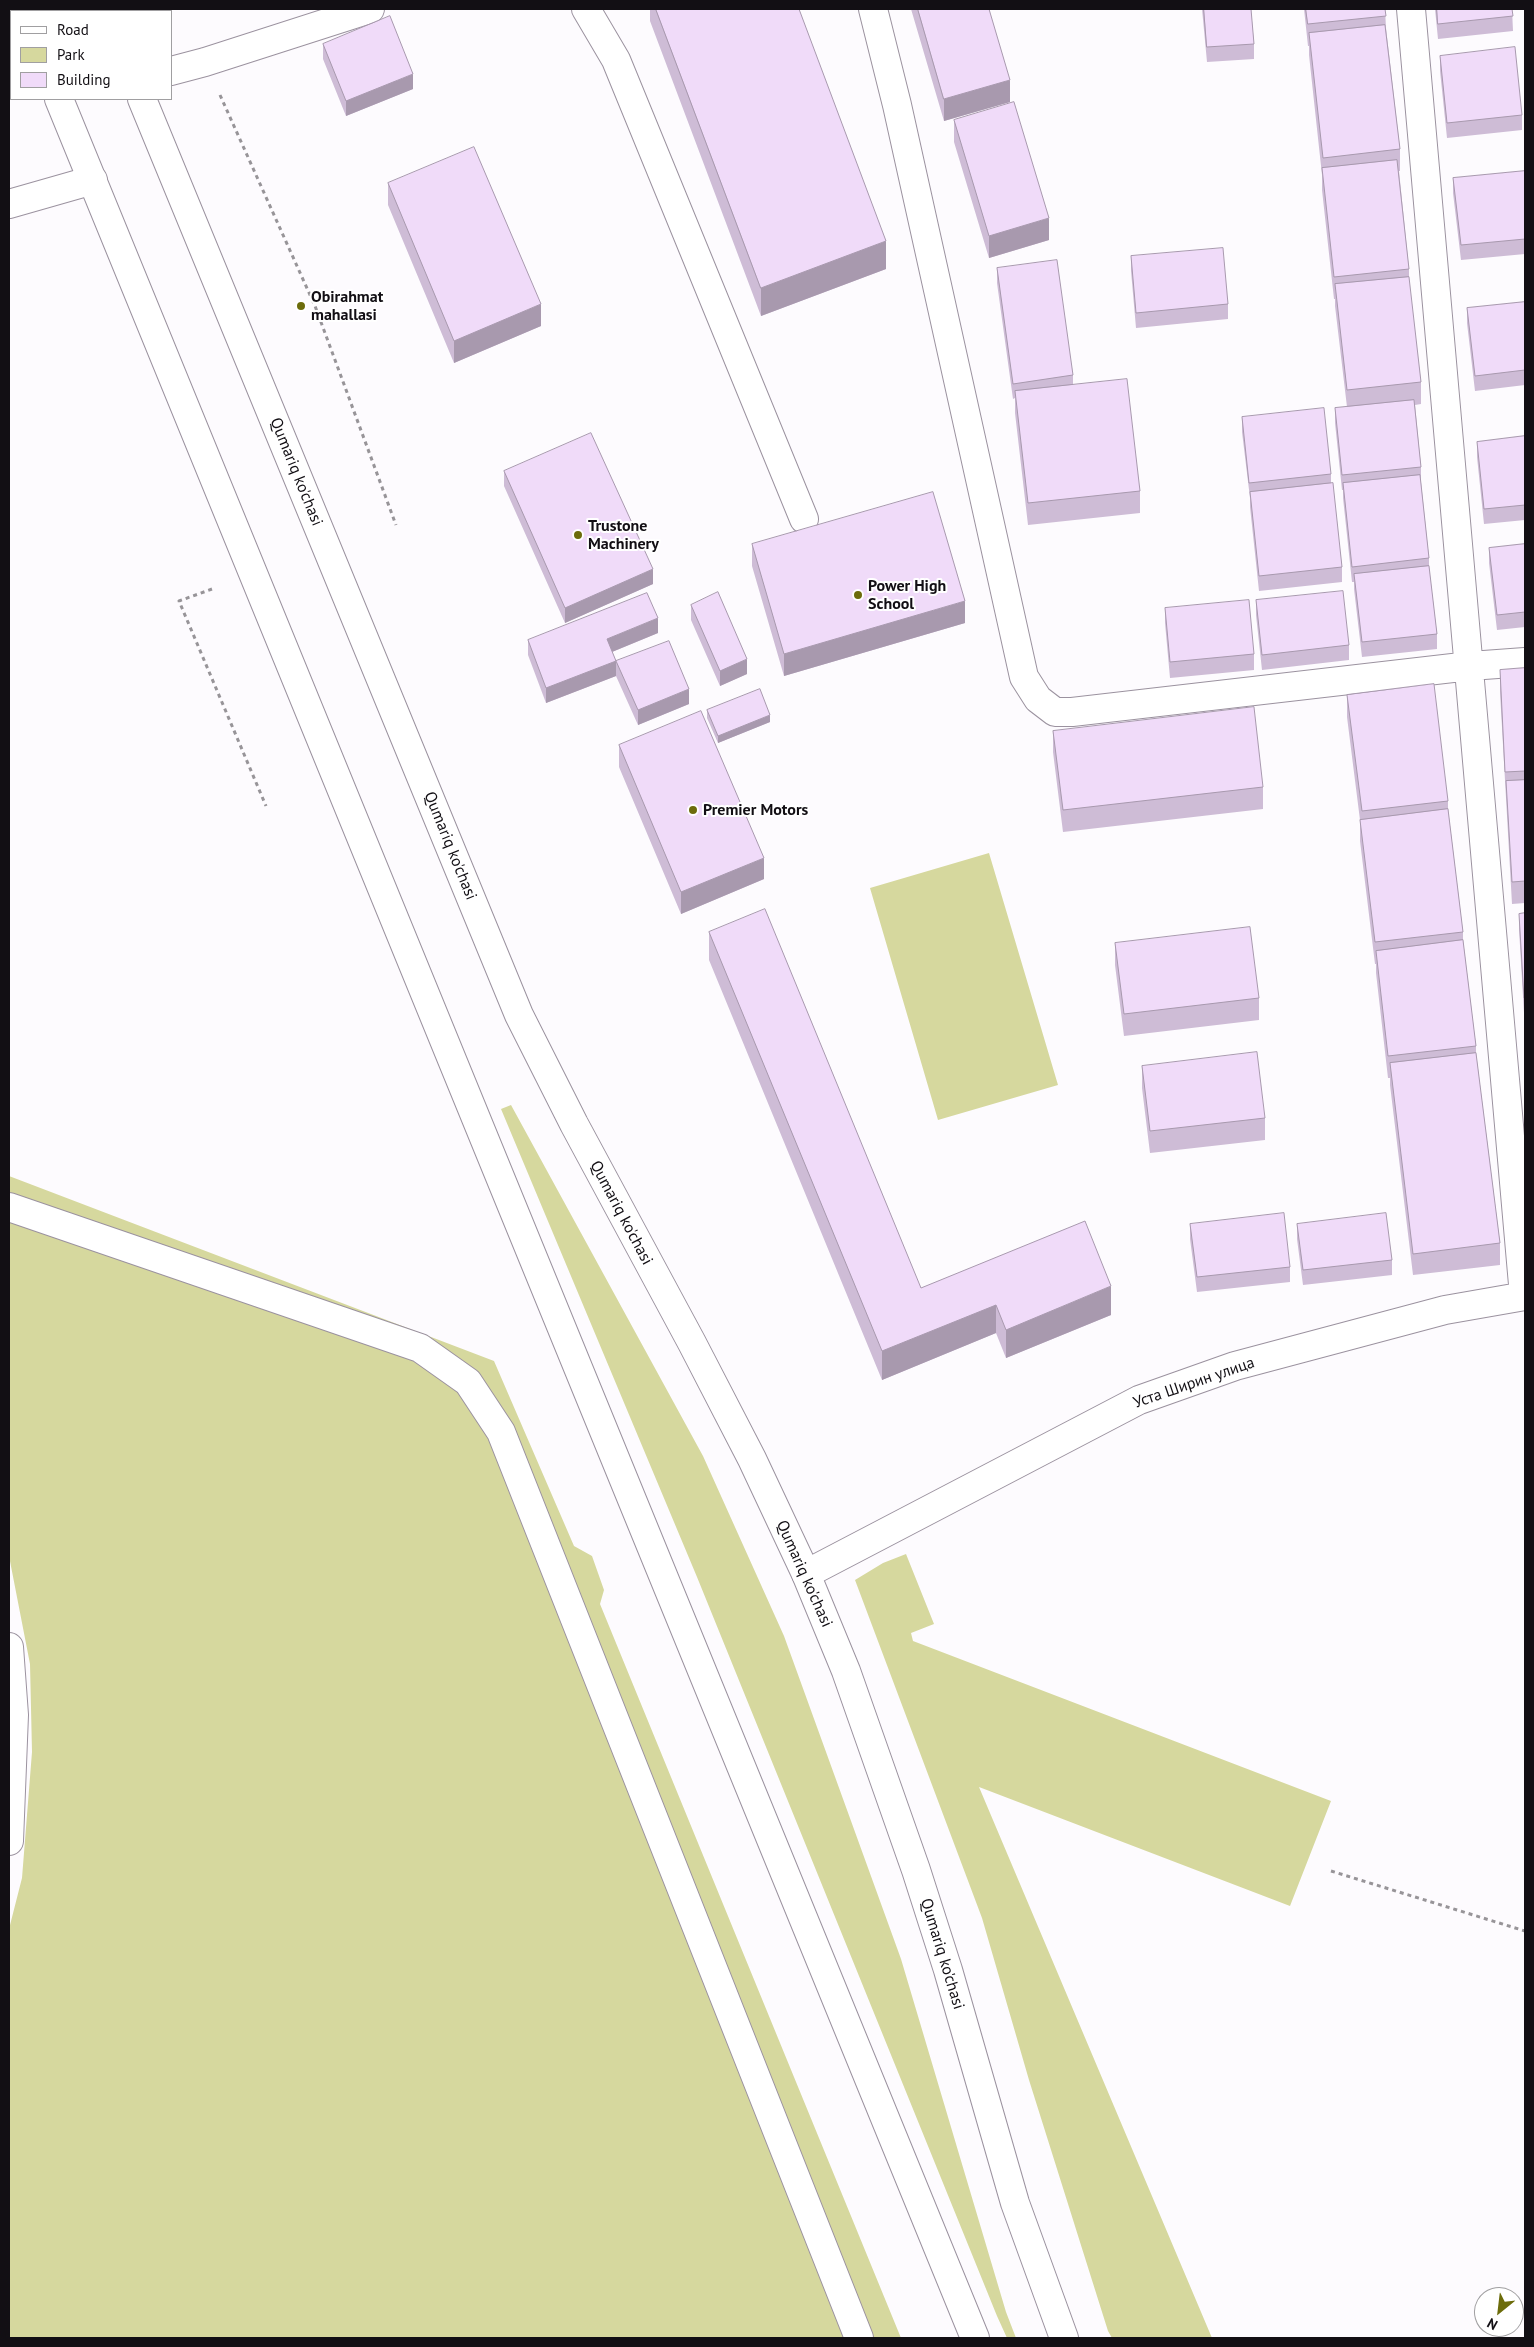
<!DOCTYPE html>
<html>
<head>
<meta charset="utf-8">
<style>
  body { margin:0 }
  #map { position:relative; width:1534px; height:2347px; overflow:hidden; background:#fdfbfe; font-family:"PT Sans",sans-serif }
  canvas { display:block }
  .frame { position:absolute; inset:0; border:10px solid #120f14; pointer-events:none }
  .legend { position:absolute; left:10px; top:10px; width:162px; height:90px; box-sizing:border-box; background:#fff; border:1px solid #a09fa1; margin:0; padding:6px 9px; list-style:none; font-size:15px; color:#120f14 }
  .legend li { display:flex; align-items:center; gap:10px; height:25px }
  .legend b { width:25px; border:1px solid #a09fa1 }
  .north { position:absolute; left:1474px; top:2287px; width:50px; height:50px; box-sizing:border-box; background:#fff; border:1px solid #a09fa1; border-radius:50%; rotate:209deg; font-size:14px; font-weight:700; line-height:20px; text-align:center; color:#120f14 }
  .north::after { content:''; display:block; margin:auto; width:18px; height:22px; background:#6c6c0b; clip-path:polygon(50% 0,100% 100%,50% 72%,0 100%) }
</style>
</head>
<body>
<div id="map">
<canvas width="1534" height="2347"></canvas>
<div class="frame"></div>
<ul class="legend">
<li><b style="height:6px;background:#fff"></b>Road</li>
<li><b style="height:14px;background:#d6d89e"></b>Park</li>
<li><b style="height:14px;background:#f0dbf9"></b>Building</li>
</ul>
<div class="north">N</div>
</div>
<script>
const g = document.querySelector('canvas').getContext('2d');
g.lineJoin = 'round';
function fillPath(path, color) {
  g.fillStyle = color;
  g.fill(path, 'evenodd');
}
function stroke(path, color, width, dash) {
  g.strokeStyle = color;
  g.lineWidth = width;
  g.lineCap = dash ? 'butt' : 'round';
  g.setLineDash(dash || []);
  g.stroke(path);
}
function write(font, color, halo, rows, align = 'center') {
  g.font = font + ' "PT Sans",sans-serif';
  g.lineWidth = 4;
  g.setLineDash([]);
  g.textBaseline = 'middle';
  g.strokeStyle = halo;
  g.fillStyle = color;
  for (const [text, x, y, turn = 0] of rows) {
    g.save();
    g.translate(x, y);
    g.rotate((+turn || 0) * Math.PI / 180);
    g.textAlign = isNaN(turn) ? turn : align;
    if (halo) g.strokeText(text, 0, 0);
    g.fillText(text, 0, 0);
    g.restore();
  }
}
fillPath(new Path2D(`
  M989 853 1058 1085 938 1120 870 888Z
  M511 1105 703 1456 784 1636 901 1959 1006 2312 1016 2338H1007L997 2316 697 1577 501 1109Z
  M9 1176 494 1361 574 1546 592 1556 604 1590 600 1604 901 2338H9V1929L22 1878 32 1752 30 1664 9 1556Z
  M906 1554 934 1624 911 1633 913 1641 1331 1801 1290 1906 979 1787 1212 2338H1112L1108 2331 1029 2080 982 1918 855 1580 883 1563Z`), '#d6d89e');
const minor = new Path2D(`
  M586 9 616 60 804 519
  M873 9 897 105 1024 677 1038 699 1055 712H1072L1470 666 1525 662
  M1411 9 1524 1296
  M171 71 205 62 370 9
  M9 204 93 180
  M9 1207 420 1348 468 1382 501 1432 859 2338
  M806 1574 1139 1400 1235 1366 1445 1310 1525 1296
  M9 1647 14 1715 9 1841`);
const major = new Path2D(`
  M22 9 24 11
  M105 9 106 11
  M59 99 975 2338
  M142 99 519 1015 574 1124 692 1343 752 1459 806 1574 846 1671 916 1870 948 1970 1015 2203 1064 2338`);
stroke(minor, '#9b929f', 30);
stroke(major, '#9b929f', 30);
stroke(new Path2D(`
  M220 95 315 306 396 525
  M212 589 179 601 266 806
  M1331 1871 1525 1931`), '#979498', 3, [4, 4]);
stroke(minor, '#fff', 28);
stroke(major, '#fff', 28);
fillPath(new Path2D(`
  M650 9H799L886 269 761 316 650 21Z
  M911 9H989L1010 102 944 121Z
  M1202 9H1251L1254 44V59L1207 62Z
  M1304 9H1385L1386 28 1400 149V171H1399L1409 269V285L1421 382V404L1415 405 1421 467V482L1429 558V567L1437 634V649L1362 657 1354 589V582H1352L1343 498V490H1342L1335 423V408L1347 407 1335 306V299H1334L1322 190V175L1309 55V46H1308Z
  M1435 9H1512L1513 31 1438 39Z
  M323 44 413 89 346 116 323 59Z
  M1440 56 1522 115V130L1447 138 1440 71Z
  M954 120 1049 240 989 258 954 142Z
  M1525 171V254L1461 260 1453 193V178Z
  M388 183 541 326 454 363 388 205Z
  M1131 256 1228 304V319L1136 328 1131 271Z
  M997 268 1073 375V385L1140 491V513L1028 525 1015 413V398L1013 399 997 283Z
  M1525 302V385L1475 391 1467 323V308Z
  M1242 417 1331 474V483L1342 567V582L1259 591 1250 507V498L1242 432Z
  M1525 436V520L1484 524 1477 457V442Z
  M504 471 653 584 565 623 504 486Z
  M752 544 965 623 784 676 752 566Z
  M1525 544V627L1497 630 1489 563V548Z
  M1256 600 1349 645V660L1262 670 1256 615Z
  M691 605 747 674 720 686 691 620Z
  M1165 608 1254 654V670L1170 678 1165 623Z
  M658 633 612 652 616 676 546 703 528 655V640Z
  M616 661 689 704 638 725 616 676Z
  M1525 668V903L1512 904 1500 692V670Z
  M1347 695 1448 801V809L1463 932V940L1476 1046V1053L1500 1243V1265L1413 1275 1390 1085V1078H1388L1376 973V964H1375L1360 841V820L1347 717Z
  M707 710 770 722 718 743 707 718Z
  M1053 731 1263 787V809L1063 832 1053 752Z
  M619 745 764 879 681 914 619 767Z
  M1525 913V1013H1524L1519 929V914Z
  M709 932 921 1288 1111 1315 1006 1358 996 1333 882 1380 709 960Z
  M1115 943 1259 998V1020L1124 1036 1115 965Z
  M1142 1066 1265 1118V1140L1150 1153 1142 1088Z
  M1190 1224 1290 1267V1282L1197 1292 1190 1239Z
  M1297 1224 1392 1260V1275L1303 1285 1297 1239Z`), '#cebcd6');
fillPath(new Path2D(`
  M413 74V89L346 116V101Z
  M1010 80V102L944 121V99Z
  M1049 218V240L989 258V236Z
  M886 241V269L761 316V288Z
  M541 304V326L454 363V341Z
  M653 569V584L565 623V608Z
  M965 601V623L784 676V654Z
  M658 618V633L607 654V639Z
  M747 659V674L720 686V671Z
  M616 661V676L546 703V688Z
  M689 689V704L638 725V710Z
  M770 715V722L718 743V736Z
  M764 858V879L681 914V892Z
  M1111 1286V1315L1006 1358V1330Z
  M996 1305V1333L882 1380V1351Z`), '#a899ae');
const building = new Path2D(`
  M656 9H799L886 241 761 288Z
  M918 9H989L1010 80 944 99Z
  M1204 9H1251L1254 44 1207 47Z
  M1306 9H1385L1386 16 1308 24Z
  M1437 9H1512L1513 16 1438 24Z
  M390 16 413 74 346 101 323 44Z
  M1385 25 1400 149 1323 158 1309 33Z
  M1515 47 1522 115 1447 123 1440 56Z
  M1014 102 1049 218 989 236 954 120Z
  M474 147 541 304 454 341 388 183Z
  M1397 160 1409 269 1334 277 1322 168Z
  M1525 171V239L1461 245 1453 178Z
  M1223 248 1228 304 1136 313 1131 256Z
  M1057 260 1073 375 1013 384 997 268Z
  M1409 277 1421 382 1347 390 1335 284Z
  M1525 302V370L1475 376 1467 308Z
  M1127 379 1140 491 1028 503 1015 391Z
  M1414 400 1421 467 1342 475 1335 408Z
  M1324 408 1331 474 1249 483 1242 417Z
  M591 433 653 569 565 608 504 471Z
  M1525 436V505L1484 509 1477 442Z
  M1420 475 1429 558 1352 567 1343 483Z
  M1333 483 1342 567 1259 576 1250 492Z
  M933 492 965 601 784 654 752 544Z
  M1525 544V612L1497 615 1489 548Z
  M1429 566 1437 634 1362 642 1354 574Z
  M1343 591 1349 645 1262 655 1256 600Z
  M718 592 747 659 720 671 691 605Z
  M647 593 658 618 607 639 616 661 546 688 528 640Z
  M1249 600 1254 654 1170 662 1165 608Z
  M669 641 689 689 638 710 616 661Z
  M1525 668V771L1505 772 1500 670Z
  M1434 684 1448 801 1362 811 1347 695Z
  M760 689 770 715 718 736 707 710Z
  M1254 707 1263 787 1063 810 1053 731Z
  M701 711 764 858 681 892 619 745Z
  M1525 780V881L1512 882 1506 781Z
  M1448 809 1463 932 1375 942 1360 820Z
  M765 909 921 1288 1085 1221 1111 1286 1006 1330 996 1305 882 1351 709 932Z
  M1525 913V998H1524L1519 914Z
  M1250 927 1259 998 1124 1014 1115 943Z
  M1463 940 1476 1046 1388 1056 1376 951Z
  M1257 1052 1265 1118 1150 1131 1142 1066Z
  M1476 1053 1500 1243 1413 1254 1390 1063Z
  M1284 1213 1290 1267 1197 1277 1190 1224Z
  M1386 1213 1392 1260 1303 1270 1297 1224Z`);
fillPath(building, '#f0dbf9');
stroke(building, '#a899ae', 1);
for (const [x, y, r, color] of [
  [301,306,5,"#6c6c0b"],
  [578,535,5,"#6c6c0b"],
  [858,595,5,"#6c6c0b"],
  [693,810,5,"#6c6c0b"]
]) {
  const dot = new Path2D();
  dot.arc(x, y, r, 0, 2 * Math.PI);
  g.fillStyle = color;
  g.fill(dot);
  stroke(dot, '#fff', 2);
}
write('bold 16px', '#120f14', '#fff', [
  ["Obirahmat",311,297],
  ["mahallasi",311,315],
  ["Trustone",588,526],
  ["Machinery",588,544],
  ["Power High",868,586],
  ["School",868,604],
  ["Premier Motors",703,810]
], 'left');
write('16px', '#120f14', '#fff', [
  ["Qumariq ko'chasi",296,472,68],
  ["Qumariq ko'chasi",450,846,68],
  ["Qumariq ko'chasi",621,1213,62],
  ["Уста Ширин улица",1194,1383,-19],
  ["Qumariq ko'chasi",804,1574,66],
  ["Qumariq ko'chasi",942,1954,73]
]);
</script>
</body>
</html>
